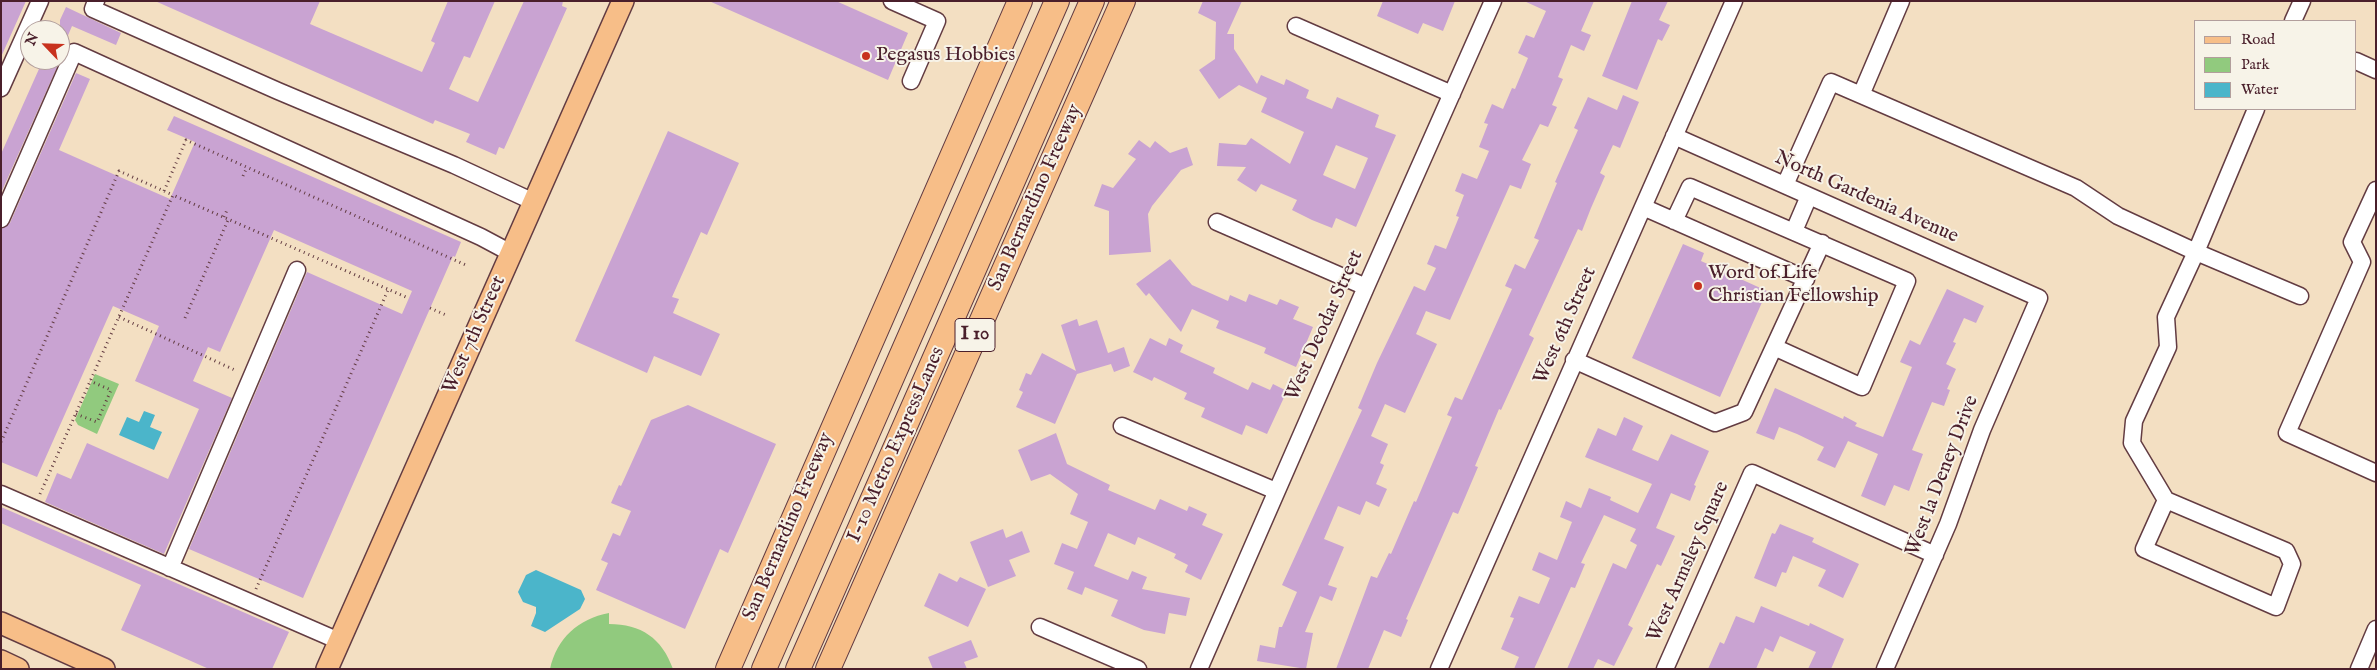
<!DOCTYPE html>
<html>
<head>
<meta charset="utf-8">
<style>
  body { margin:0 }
  #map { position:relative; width:2377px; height:670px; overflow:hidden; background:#f3dfc2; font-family:"IM FELL English",serif }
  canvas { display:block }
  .frame { position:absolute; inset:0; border:2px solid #4a1f2b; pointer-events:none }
  .legend { position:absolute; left:2194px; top:20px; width:162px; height:90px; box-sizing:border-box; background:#f7f3e8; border:1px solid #b29e9c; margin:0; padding:6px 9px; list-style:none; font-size:15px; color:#4a1f2b }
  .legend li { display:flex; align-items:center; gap:10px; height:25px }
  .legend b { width:25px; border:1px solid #b29e9c }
  .north { position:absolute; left:20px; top:20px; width:50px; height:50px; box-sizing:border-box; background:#f7f3e8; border:1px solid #b29e9c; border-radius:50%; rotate:294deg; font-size:14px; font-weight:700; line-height:20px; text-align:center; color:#4a1f2b }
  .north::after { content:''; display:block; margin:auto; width:18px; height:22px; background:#c8321e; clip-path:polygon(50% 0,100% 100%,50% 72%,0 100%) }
</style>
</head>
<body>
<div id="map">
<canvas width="2377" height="670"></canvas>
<div class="frame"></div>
<ul class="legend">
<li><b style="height:6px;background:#f7be88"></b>Road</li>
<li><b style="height:14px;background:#91ca7e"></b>Park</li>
<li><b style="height:14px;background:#4bb5ca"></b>Water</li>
</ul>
<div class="north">N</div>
</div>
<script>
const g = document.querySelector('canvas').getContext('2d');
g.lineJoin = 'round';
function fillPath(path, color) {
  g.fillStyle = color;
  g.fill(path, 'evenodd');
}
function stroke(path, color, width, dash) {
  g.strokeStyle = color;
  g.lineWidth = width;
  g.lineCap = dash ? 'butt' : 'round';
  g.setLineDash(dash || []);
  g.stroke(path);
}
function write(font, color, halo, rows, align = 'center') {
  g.font = font + ' "IM FELL English",serif';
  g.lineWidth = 4;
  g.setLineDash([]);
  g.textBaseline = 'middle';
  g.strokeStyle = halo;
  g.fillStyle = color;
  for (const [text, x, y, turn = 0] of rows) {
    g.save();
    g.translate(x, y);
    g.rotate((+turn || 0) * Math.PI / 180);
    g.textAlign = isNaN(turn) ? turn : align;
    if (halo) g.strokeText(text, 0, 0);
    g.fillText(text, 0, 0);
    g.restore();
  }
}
fillPath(new Path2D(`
  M95 374 119 384 97 434 78 425 75 420Z
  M609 613V624C641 624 662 638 673 669H550C557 638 578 619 609 613Z`), '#91ca7e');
fillPath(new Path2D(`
  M144 411 155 415 150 427 162 432 154 450 119 435 127 417 139 422Z
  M536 570 581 590 585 599 580 609 545 632 531 626 536 613V607L523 602 518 592 526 575Z`), '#4bb5ca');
fillPath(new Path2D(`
  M1 1H26L1 57Z
  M155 1H320L310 24 422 72 435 43 431 41 448 1H495L470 58 464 56 449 89 478 102 524 1H563L562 6 567 8 504 149 499 147 496 155 466 142 470 134 435 120 433 124Z
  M709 1H836L908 33 888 80Z
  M1203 1H1242L1227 34H1234V49L1257 84 1261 75 1284 85 1286 79 1309 90 1306 98 1332 109 1337 97 1379 115 1375 127 1396 135 1356 227 1336 218 1332 228 1312 220 1292 210 1297 200 1261 184 1256 192 1237 180 1246 167 1217 166 1219 143 1246 145 1251 138 1290 164 1304 132 1261 112 1267 98 1239 85 1219 99 1199 70 1215 59 1216 22 1198 13ZM1336 145 1368 158 1355 189 1323 175Z
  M1383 1H1455L1443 31 1423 23 1418 34 1377 16Z
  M1524 1H1594L1581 31 1591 35 1584 51 1571 45 1558 77 1563 79 1552 105 1557 107 1548 127 1540 124 1522 160 1531 164 1521 189 1510 185 1450 320 1426 311 1416 334 1437 344 1405 413 1385 404 1371 436 1388 444 1380 463 1384 465 1376 484 1387 489 1379 507 1366 501 1360 515 1338 506 1324 539 1344 547 1328 585 1337 588 1332 601 1320 596 1305 632 1313 633 1306 669 1257 661 1260 645 1275 648 1279 627H1282L1297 592 1282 585 1362 410 1358 408 1377 363 1414 286 1425 291 1436 268 1427 264 1435 245 1446 249 1459 217 1456 216 1464 195 1455 191 1462 173 1477 179 1489 151 1479 147 1488 124 1484 123 1492 104 1503 109 1512 88 1515 89 1528 58 1518 53 1526 35 1534 38 1546 11Z
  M1632 1H1668L1659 20 1670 25 1662 41 1658 39 1637 90 1602 76Z
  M66 7 121 33 116 45 72 26 60 54V20Z
  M43 60H58V65L1 193V154Z
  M76 73 90 79 59 150 104 170 170 199 195 142 167 130 174 116 461 242 455 257 453 256 303 598 189 549 307 272 402 314 412 291 274 230 220 352 208 347 193 381 232 398 164 554 45 502 57 473 71 479 87 443 168 479 199 409 135 381 159 326 113 306 37 477 1 462V229L10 223Z
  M1623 95 1639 102 1620 148 1613 145 1600 173 1605 176 1591 208 1582 231 1578 229 1529 335 1534 338 1501 410 1499 409 1475 466 1478 467 1458 514 1453 512 1406 619 1408 620 1401 637 1384 630 1368 669H1336L1371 576 1377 578 1389 553 1391 554 1414 501 1416 502 1452 417 1447 415 1455 397 1462 400 1512 289 1505 286 1515 264 1525 269 1539 240 1534 238 1557 183 1555 182 1578 130 1574 128 1588 97 1617 110Z
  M668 131 739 163 707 235 701 232 672 297 679 299 673 313 720 334 701 376 654 356 647 373 575 341Z
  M1139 140 1150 148 1155 141 1170 153 1187 147 1193 165 1181 170 1152 206 1148 214 1151 252 1109 255V211L1094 206 1102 184 1113 188 1136 159 1128 154Z
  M1683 244 1704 253 1701 261 1767 291 1720 397 1632 358Z
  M1170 259 1192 285 1228 301 1230 295 1246 302 1249 294 1277 305 1280 299 1299 307 1293 319 1313 327 1296 367 1264 353 1266 348 1216 328 1219 321 1192 309 1181 332 1149 293 1146 296 1136 284Z
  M1947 289 1984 306 1976 323 1964 318 1953 342 1956 343 1946 364 1956 369 1947 389 1950 390 1944 406 1932 402 1912 450 1923 454 1909 491 1894 485 1885 506 1861 496 1878 454 1848 441 1835 468 1817 460 1824 447 1797 434 1779 427 1774 440 1756 433 1775 388 1843 419 1844 416 1857 423 1855 426 1883 437 1912 367 1900 362 1910 340 1920 345Z
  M1077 319 1079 326 1097 320 1108 353 1124 347 1130 366 1114 372 1111 364 1077 374 1055 424 1016 407 1023 392 1019 390 1026 373 1031 375 1042 353 1076 371 1061 325Z
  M1150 338 1166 346 1169 338 1183 345 1180 352 1215 368 1213 373 1248 390 1252 382 1270 390 1273 384 1287 391 1267 434 1246 425 1242 435 1201 417 1205 408 1184 399 1187 393 1154 377 1152 381 1133 372Z
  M688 405 776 444 728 553 720 549 685 629 596 590 608 563 601 560 613 533 620 536 631 511 611 503 619 485 621 486 651 420Z
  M1624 417 1643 426 1632 450 1658 461 1671 434 1709 451 1694 485 1696 486 1690 501 1671 493 1656 528 1675 536 1661 566 1657 564 1628 625 1633 628 1614 666 1598 659 1593 669H1567L1613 563 1626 569 1637 545 1630 541 1636 529 1604 515 1581 563 1585 564 1575 588 1571 587 1534 669H1514L1519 657 1501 649 1514 618 1510 617 1519 596 1539 604 1550 578 1532 570 1539 552 1557 560 1572 522 1560 517 1566 501 1581 508 1589 488 1611 497 1610 500 1638 513 1652 484 1585 457 1598 428 1616 436Z
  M1056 433 1067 464 1110 485 1108 490 1155 510 1160 499 1187 511 1189 506 1207 514 1202 525 1223 534 1201 580 1185 572 1188 565 1174 558 1176 554 1138 537 1135 545 1108 533 1094 566 1128 580 1132 571 1147 577 1142 589 1190 598 1186 616 1169 613 1165 634 1144 630 1111 616 1118 600 1085 587 1082 595 1067 589 1074 572 1054 564 1062 543 1077 549 1088 522 1070 514 1078 494 1050 474 1031 481 1018 450Z
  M1 507 289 632 272 669H209L121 630 141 585 1 523Z
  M1780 524 1814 538 1812 542 1859 564 1843 598 1818 586 1826 570 1793 556 1786 573 1782 572 1776 587 1754 578 1772 533 1775 534Z
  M1003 529 1006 538 1022 531 1030 552 1009 560 1016 576 988 587 970 542Z
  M939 573 957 582 960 577 986 589 968 627 924 606Z
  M1761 606 1809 626 1810 623 1844 639 1831 669H1808L1816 652 1780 636 1773 652 1765 648 1756 669H1708L1720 642 1724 644 1736 616 1754 623Z
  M971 640 978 657 964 662 967 669H933L928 657Z`), '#c9a3d2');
const minor = new Path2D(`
  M96 1 93 9 278 91 454 165 534 202
  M892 1 937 21 911 81
  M2293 21 2302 1
  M1296 26 1452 94
  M2356 61 2376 70
  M1 88 40 1
  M1861 95 1901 1
  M1674 136 2039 298 1982 430 1948 524 1885 669
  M1785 185 1831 82 2076 188 2118 216 2196 252 2256 109
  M2376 190 2352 242 2362 262 2287 433 2376 473
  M1643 207 1806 279
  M1 219 74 52 481 237 511 253
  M1674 221 1690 187 1907 281 1862 387 1774 347
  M1217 222 1366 287
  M1794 231 1809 196
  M1574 360 1715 423 1744 412 1822 243
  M1122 426 1276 491
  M1 494 339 641
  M2166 500 2144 549 2276 607 2292 564 2286 551 2166 500 2132 443 2134 421 2168 347 2166 317 2196 252 2300 296
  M170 568 297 270
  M1040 627 1138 669
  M1199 669 1366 287 1493 1
  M1439 669 1734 1
  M1665 669 1752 473 1935 555
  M2359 669 2376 629`);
const major = new Path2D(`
  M1 623 104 669
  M1 661 18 669
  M327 669 623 1`);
const highway = new Path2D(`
  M728 669 1020 1
  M764 669 1057 1
  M798 669 1092 1
  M828 669 1123 1`);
stroke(minor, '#633c42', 19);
stroke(major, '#633c42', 24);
stroke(highway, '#633c42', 26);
stroke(new Path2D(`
  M243 176 247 167
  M164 191 186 140 468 266
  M224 217 227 210
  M430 308 446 315
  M119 317 237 371
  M185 318 228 220
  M76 414 97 422 111 390 90 381
  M1 442 119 171 173 195
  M40 494 173 195 408 298
  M256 589 388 290`), '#633c42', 3, [1, 4]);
stroke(minor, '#fff', 16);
stroke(major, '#f7be88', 21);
stroke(highway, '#f7be88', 24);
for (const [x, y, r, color] of [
  [866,56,5,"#c8321e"],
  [1698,286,5,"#c8321e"]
]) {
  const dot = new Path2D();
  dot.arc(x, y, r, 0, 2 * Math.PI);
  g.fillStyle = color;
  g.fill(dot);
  stroke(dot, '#f7f3e8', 2);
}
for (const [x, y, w] of [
  [975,335,40]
]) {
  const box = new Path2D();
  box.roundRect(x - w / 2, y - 16.5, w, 33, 4);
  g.fillStyle = '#f7f3e8';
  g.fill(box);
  stroke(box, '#4a1f2b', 1);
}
write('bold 19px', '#4a1f2b', null, [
  ["I 10",975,335]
]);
write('20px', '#4a1f2b', '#f7f3e8', [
  ["Pegasus Hobbies",876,56],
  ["Word of Life",1708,274],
  ["Christian Fellowship",1708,297]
], 'left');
write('20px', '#4a1f2b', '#f7f3e8', [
  ["San Bernardino Freeway",1036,198,-66],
  ["North Gardenia Avenue",1866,198,24],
  ["West Deodar Street",1325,326,-66],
  ["West 6th Street",1566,326,-66],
  ["West 7th Street",475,335,-66],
  ["I-10 Metro ExpressLanes",897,445,-66],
  ["West la Deney Drive",1943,476,-69],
  ["San Bernardino Freeway",789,527,-67],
  ["West Armsley Square",1689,562,-66]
]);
</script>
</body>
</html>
